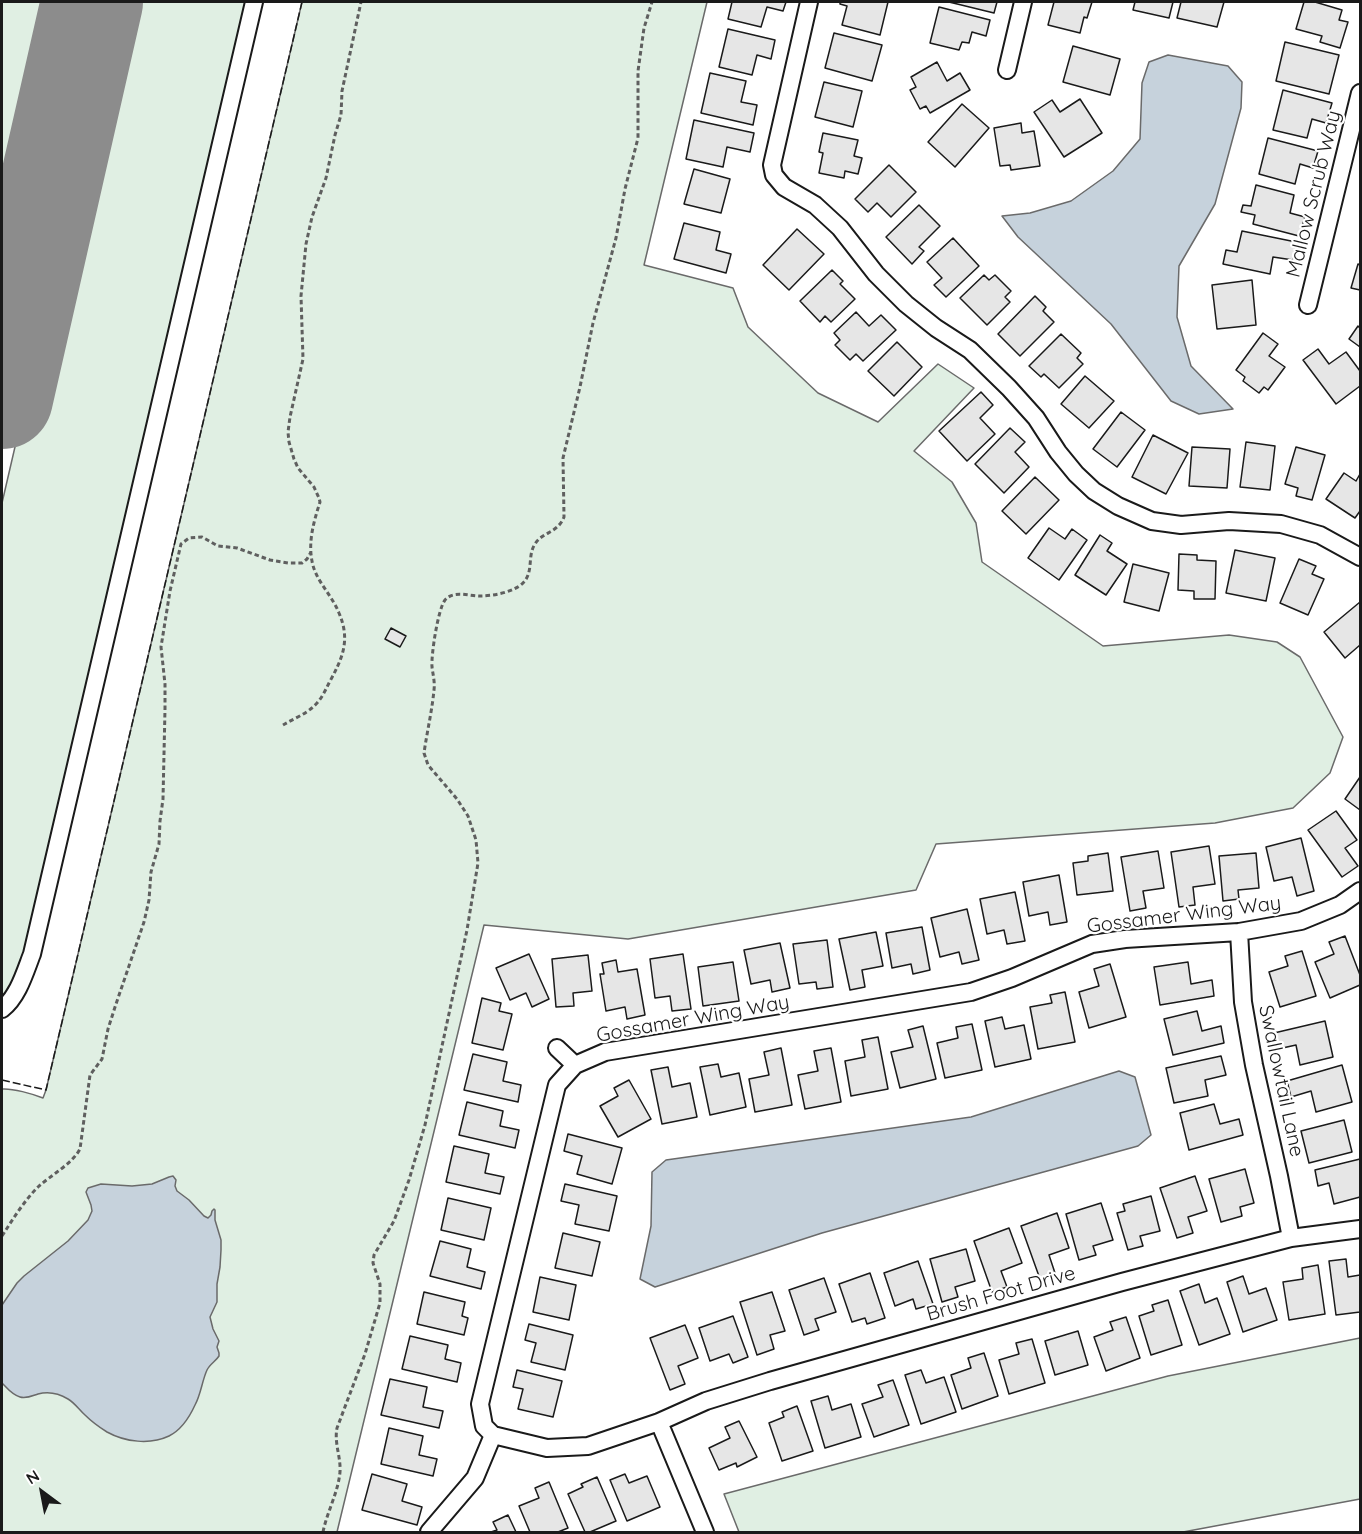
<!DOCTYPE html>
<html>
<head>
<meta charset="utf-8">
<style>
  body { margin:0 }
  #map { position:relative; width:1362px; height:1534px; overflow:hidden; background:#fff; font-family:Quicksand,sans-serif }
  canvas { display:block }
  .frame { position:absolute; inset:0; border:3px solid #1a1a1a; pointer-events:none }
  .north { position:absolute; left:12px; top:1462px; width:60px; height:60px; -webkit-text-stroke:4px #fff; paint-order:stroke; rotate:328deg; font-size:16px; font-weight:700; line-height:24px; text-align:center; color:#1a1a1a }
  .north::after { content:''; display:block; margin:auto; width:21px; height:27px; background:#1a1a1a; clip-path:polygon(50% 0,100% 100%,50% 72%,0 100%) }
</style>
</head>
<body>
<div id="map">
<canvas width="1362" height="1534"></canvas>
<div class="frame"></div>
<div class="north">N</div>
</div>
<script>
const g = document.querySelector('canvas').getContext('2d');
g.lineJoin = 'round';
function fillPath(path, color) {
  g.fillStyle = color;
  g.fill(path, 'evenodd');
}
function stroke(path, color, width, dash) {
  g.strokeStyle = color;
  g.lineWidth = width;
  g.lineCap = dash ? 'butt' : 'round';
  g.setLineDash(dash || []);
  g.stroke(path);
}
function write(font, color, halo, rows, align = 'center') {
  g.font = font + ' Quicksand,sans-serif';
  g.lineWidth = 4.5;
  g.setLineDash([]);
  g.textBaseline = 'middle';
  g.strokeStyle = halo;
  g.fillStyle = color;
  for (const [text, x, y, turn = 0] of rows) {
    g.save();
    g.translate(x, y);
    g.rotate((+turn || 0) * Math.PI / 180);
    g.textAlign = isNaN(turn) ? turn : align;
    if (halo) g.strokeText(text, 0, 0);
    g.fillText(text, 0, 0);
    g.restore();
  }
}
const green = new Path2D(`
  M2 2H67L2 283Z
  M118 2H252L30 948 2 1004V503Z
  M302 2H707L644 265 733 288 748 327 818 393 878 422 938 364 974 388 914 451 952 482 976 523 982 562 1103 646 1229 635 1277 642 1300 657 1343 737 1330 773 1293 808 1215 823 936 844 916 890 628 939 484 925 337 1532H2V1089C12 1088 33 1094 43 1098L46 1090Z
  M1360 1338V1499L1183 1532H739L724 1494 1168 1376Z`);
fillPath(green, '#e0efe3');
stroke(green, '#6a6a6a', 1.5);
const water = new Path2D(`
  M1168 55 1228 66 1242 82 1241 108 1215 204 1179 266 1177 317 1191 366 1233 409 1199 414 1171 401 1111 324 1018 237 1002 216 1030 213 1071 201 1113 171 1140 139 1142 83 1149 62Z
  M1119 1071 1135 1077 1151 1135 1138 1146 822 1233 655 1287 640 1279 651 1226 652 1172 666 1160 971 1117Z
  M173 1176 176 1180 175 1186 177 1191 189 1200 204 1216 208 1218 211 1215 212 1211 214 1209 215 1210V1220L221 1240V1250L220 1267 217 1284V1302L210 1317 213 1329 219 1341 217 1347 219 1353V1356C216 1361 210 1364 207 1370 202 1381 201 1394 195 1405 190 1416 181 1430 169 1436 150 1445 125 1442 107 1432 99 1427 91 1421 85 1415 79 1410 75 1403 68 1399 58 1393 49 1391 38 1394 32 1396 26 1399 20 1397 12 1395 7 1388 2 1383V1305L17 1283 24 1276 68 1241 88 1220 92 1211 91 1205 86 1192 88 1188 101 1184 132 1186 152 1184 169 1177Z`);
fillPath(water, '#c6d2dc');
stroke(water, '#6a6a6a', 1.5);
stroke(new Path2D(`
  M2 398 92 2`), '#8c8c8c', 102);
const building = new Path2D(`
  M732 2H786L783 11 767 7 761 27 728 19Z
  M840 2H888L880 35 842 25 847 6 840 4Z
  M949 2H997L994 13Z
  M1054 2H1092L1087 18 1084 17 1080 33 1048 25Z
  M1135 2H1173L1169 18 1133 10Z
  M1181 2H1224L1217 27 1177 18Z
  M1304 2H1315L1342 10 1339 20 1348 22 1340 48 1320 42 1322 36 1296 29Z
  M939 7 990 20 986 36 972 32 969 43 962 42 959 50 930 43Z
  M728 29 775 40 771 59 757 55 752 75 719 67Z
  M834 33 882 45 872 81 825 68Z
  M1285 42 1339 55 1329 94 1276 81Z
  M1073 46 1120 59 1110 95 1063 82Z
  M937 62 947 81 960 73 970 90 930 113 926 106 920 109 910 90 916 87 911 77Z
  M710 73 746 81 741 102 757 105 753 125 701 113Z
  M824 82 862 91 853 127 815 117Z
  M1283 90 1332 103 1326 123 1312 119 1307 138 1273 130Z
  M1080 99 1102 133 1064 157 1034 112 1052 100 1060 112Z
  M962 104 989 128 955 167 928 142Z
  M694 120 754 133 750 152 727 147 723 167 686 159Z
  M1021 123 1022 133 1034 131 1040 166 1011 170 1010 165 1000 166 994 128Z
  M823 133 858 140 854 156 862 158 858 174 845 171 844 178 819 173 823 153 819 152Z
  M1268 138 1318 151 1313 168 1300 164 1295 184 1259 174Z
  M889 165 916 192 891 217 877 203 868 212 855 199Z
  M694 169 730 179 721 213 684 204Z
  M1256 185 1294 195 1290 213 1305 217 1299 236 1253 224 1255 215 1241 212 1243 205 1251 206Z
  M919 205 940 226 919 247 924 251 912 264 886 237Z
  M684 223 720 232 716 250 731 254 726 273 674 259Z
  M797 229 824 254 789 290 763 265Z
  M1242 231 1296 242 1293 260 1273 257 1270 274 1223 264 1226 250 1237 252Z
  M953 238 979 266 946 297 934 285 942 278 927 262Z
  M1358 264 1360 265V290L1351 288Z
  M832 270 843 281 840 284 855 299 831 322 825 316 820 322 800 301Z
  M984 275 989 280 995 275 1011 291 1005 297 1010 302 987 325 960 298Z
  M1252 280 1256 325 1217 329 1212 285Z
  M1035 296 1046 307 1043 311 1054 322 1020 356 998 334Z
  M856 312 869 326 881 315 896 330 863 361 856 354 850 360 835 345 840 340 834 333Z
  M1358 326 1360 328V347L1349 339Z
  M1263 333 1278 344 1269 356 1285 367 1268 390 1264 387 1259 393 1243 381 1245 377 1236 370Z
  M1061 334 1081 353 1077 358 1083 364 1059 388 1044 374 1041 377 1029 366Z
  M897 342 922 367 894 396 868 371Z
  M1318 349 1329 364 1346 352 1360 371V386L1336 404 1303 360Z
  M1085 376 1114 401 1089 428 1061 404Z
  M981 392 993 405 980 418 995 434 967 461 939 431Z
  M1121 412 1145 430 1117 467 1093 449Z
  M1010 428 1025 442 1015 452 1029 467 1004 493 975 464Z
  M1153 435 1188 453 1166 494 1132 477Z
  M1246 442 1275 446 1270 490 1240 487Z
  M1192 447 1230 449 1227 488 1189 486Z
  M1296 447 1325 455 1312 500 1296 496 1298 488 1285 484Z
  M1344 473 1356 481 1360 474V511L1355 518 1326 499Z
  M1035 477 1059 500 1026 534 1002 511Z
  M1049 528 1065 539 1072 529 1087 540 1059 580 1028 558Z
  M1100 535 1112 543 1107 551 1127 564 1106 595 1075 575Z
  M1235 550 1275 558 1266 601 1226 593Z
  M1179 554 1197 555V560L1216 561 1215 599H1194V591L1178 590Z
  M1299 559 1316 566 1312 574 1324 579 1308 615 1280 603Z
  M1133 564 1169 573 1159 611 1124 602Z
  M1360 602V645L1345 658 1324 632Z
  M391 628 406 636 400 647 385 639Z
  M1360 777V810L1345 799Z
  M1336 811 1357 840 1345 848 1358 866 1342 877 1308 830Z
  M1301 838 1314 891 1297 896 1292 877 1274 881 1266 847Z
  M1209 846 1215 884 1193 887 1195 905 1179 907 1171 852Z
  M1158 851 1164 888 1143 891 1146 908 1130 911 1121 857Z
  M1108 853 1113 891 1077 895 1073 863 1088 861V856Z
  M1256 853 1259 888 1238 890 1239 899 1223 901 1219 856Z
  M1059 875 1067 922 1050 925 1048 912 1029 916 1023 882Z
  M1015 892 1025 941 1007 944 1004 930 987 934 980 899Z
  M967 909 979 960 962 964 959 952 940 957 931 918Z
  M922 927 930 970 913 974 911 964 892 968 886 933Z
  M876 932 883 966 862 970 865 987 850 990 839 939Z
  M1345 936 1360 975V985L1330 998 1315 962 1334 954 1329 942Z
  M827 940 833 987 817 989 816 982 799 984 793 944Z
  M780 943 790 988 772 992 770 980 751 984 744 950Z
  M1302 951 1316 996 1280 1007 1269 972 1288 966 1285 956Z
  M529 954 549 999 532 1007 526 993 510 1000 496 968Z
  M683 954 691 1009 672 1011 670 996 655 998 650 959Z
  M588 955 592 991 573 993 574 1006 556 1007 552 959Z
  M616 960 618 972 637 969 645 1015 627 1019 625 1007 606 1011 600 974H604L602 963Z
  M733 962 739 1001 703 1006 698 967Z
  M1188 962 1191 984 1212 980 1214 996 1160 1005 1154 967Z
  M1110 964 1126 1017 1089 1028 1079 992 1099 986 1094 969Z
  M1065 992 1075 1042 1038 1049 1030 1007 1052 1003 1050 995Z
  M482 998 501 1003 499 1011 512 1014 503 1050 472 1043Z
  M1197 1011 1202 1031 1221 1026 1224 1043 1173 1055 1164 1019Z
  M1002 1017 1005 1029 1024 1025 1031 1059 995 1067 985 1021Z
  M1325 1021 1333 1057 1300 1065 1296 1045 1278 1049 1274 1033Z
  M972 1024 982 1070 945 1078 937 1043 958 1038 956 1027Z
  M923 1026 936 1079 900 1088 891 1052 913 1047 908 1030Z
  M878 1037 888 1089 851 1096 845 1061 865 1057 862 1040Z
  M781 1048 792 1105 755 1112 749 1079 769 1075 764 1052Z
  M831 1048 841 1102 805 1109 798 1075 818 1071 814 1051Z
  M473 1054 507 1062 503 1081 521 1085 518 1102 464 1090Z
  M1221 1056 1226 1075 1205 1080 1208 1096 1174 1103 1166 1068Z
  M718 1064 721 1077 739 1073 746 1107 710 1115 700 1067Z
  M1342 1065 1352 1102 1316 1112 1311 1091 1291 1097 1287 1081Z
  M668 1067 672 1087 690 1083 697 1117 662 1124 651 1070Z
  M629 1080 651 1119 618 1137 600 1106 618 1096 614 1088Z
  M467 1102 503 1111 500 1126 519 1130 515 1148 459 1135Z
  M1214 1104 1220 1124 1239 1119 1243 1135 1189 1150 1180 1113Z
  M1344 1120 1352 1152 1309 1163 1301 1131Z
  M568 1134 622 1148 612 1184 577 1174 582 1156 564 1151Z
  M454 1146 489 1154 485 1173 504 1177 500 1194 446 1182Z
  M1360 1159V1197L1334 1204 1329 1183 1318 1186 1315 1170Z
  M1245 1169 1254 1203 1240 1207 1242 1216 1221 1222 1209 1179Z
  M1195 1176 1207 1211 1188 1217 1193 1233 1177 1238 1160 1188Z
  M565 1184 617 1196 609 1231 575 1224 579 1205 561 1201Z
  M1151 1196 1160 1231 1140 1236 1143 1246 1128 1250 1117 1213 1125 1211 1123 1204Z
  M448 1198 491 1208 484 1240 441 1230Z
  M1101 1203 1113 1240 1093 1246 1096 1255 1079 1260 1066 1214Z
  M1057 1213 1069 1248 1049 1255 1055 1273 1040 1279 1021 1226Z
  M1009 1228 1022 1263 1001 1271 1007 1287 992 1292 974 1241Z
  M563 1233 600 1242 592 1276 555 1268Z
  M440 1241 471 1249 467 1267 485 1272 481 1289 430 1276Z
  M966 1249 975 1281 955 1287 958 1297 942 1302 930 1259Z
  M1346 1259 1348 1277 1360 1275V1312L1336 1315 1329 1261Z
  M918 1261 933 1304 916 1309 913 1299 895 1306 884 1273Z
  M1318 1265 1325 1314 1289 1320 1283 1282 1303 1279 1302 1268Z
  M870 1273 885 1318 867 1324 865 1318 852 1322 839 1284Z
  M1243 1276 1249 1294 1266 1288 1277 1320 1243 1332 1227 1282Z
  M540 1277 576 1285 569 1320 533 1312Z
  M824 1278 836 1312 815 1319 819 1330 804 1335 789 1290Z
  M1199 1284 1205 1303 1217 1298 1230 1334 1199 1345 1180 1291Z
  M424 1292 465 1302 462 1316 468 1318 464 1335 417 1324Z
  M772 1292 785 1331 770 1335 774 1349 757 1355 740 1302Z
  M1168 1300 1182 1345 1151 1355 1139 1316 1154 1311 1152 1305Z
  M733 1316 748 1357 733 1363 729 1354 710 1361 699 1328Z
  M1126 1317 1140 1358 1106 1371 1094 1337 1113 1330 1110 1322Z
  M529 1324 573 1335 565 1370 531 1362 536 1343 525 1340Z
  M685 1325 698 1358 678 1366 685 1384 670 1390 650 1338Z
  M1078 1331 1088 1365 1055 1375 1045 1341Z
  M410 1336 448 1345 445 1359 461 1363 457 1382 402 1369Z
  M1032 1339 1045 1383 1009 1394 999 1360 1019 1354 1016 1343Z
  M984 1353 998 1396 962 1409 951 1375 971 1368 968 1358Z
  M517 1370 562 1381 553 1417 518 1409 523 1389 513 1387Z
  M921 1370 926 1383 944 1377 956 1412 921 1424 905 1375Z
  M390 1379 427 1387 423 1407 443 1411 439 1428 381 1415Z
  M893 1380 909 1425 874 1437 862 1404 883 1397 878 1385Z
  M828 1396 832 1410 851 1404 861 1437 825 1448 811 1401Z
  M797 1406 813 1451 782 1461 769 1423 784 1417 782 1412Z
  M739 1421 757 1457 737 1467 736 1463 719 1470 709 1448 730 1438 725 1427Z
  M389 1428 423 1436 419 1455 437 1459 433 1476 381 1464Z
  M372 1474 407 1484 402 1501 422 1507 417 1525 362 1510Z
  M625 1474 629 1483 647 1476 660 1507 627 1521 610 1480Z
  M597 1477 616 1521 590 1532H585L568 1494 583 1487 581 1484Z
  M549 1482 568 1528 558 1532H530L519 1506 539 1498 535 1488Z
  M508 1515 516 1532H491L497 1530 493 1522Z`);
fillPath(building, '#e6e6e6');
stroke(building, '#1a1a1a', 1.5);
const minor = new Path2D(`
  M809 2 772 165 774 175 784 187 815 205 840 228 876 274 906 304 936 328 970 350 1009 388 1036 418 1058 452 1076 474 1094 491 1118 506 1152 521 1181 525 1229 521 1281 524 1320 535 1360 557
  M1007 70 1023 2
  M1308 305 1360 93
  M1360 891 1340 905 1301 921 1239 932 1125 939 1092 944 1012 978 971 992 605 1052 575 1065 557 1085 480 1404 484 1426 493 1435 547 1448 588 1446 659 1422 706 1401 770 1381 1122 1282 1291 1238 1360 1229
  M1239 932 1243 1002 1254 1065 1279 1176 1291 1238
  M2 1009C18 997 25 972 32 954L254 2
  M557 1048 575 1065
  M659 1422 705 1532
  M429 1532 475 1478 493 1435`);
stroke(minor, '#1a1a1a', 20);
stroke(new Path2D(`
  M283 725C293 719 306 714 314 706 321 700 325 691 329 683 342 659 351 641 339 613 332 595 315 580 312 561 308 541 314 521 320 502L319 498 314 487 298 468 294 459 289 442 288 432 290 417 303 359 301 296 306 244 312 217 326 178 335 135 341 115 342 91 361 2
  M2 1236C13 1219 24 1201 38 1187 51 1175 72 1164 80 1149L90 1075 102 1059 108 1029 116 1004 144 922 149 900 151 872 159 844 160 821 163 799 165 709V684L161 647 170 591 181 544 189 538 202 537 218 546 237 548 270 560 288 563H302L307 559 311 552
  M323 1532C327 1512 338 1493 340 1472 341 1457 334 1443 337 1428L365 1354 380 1303V1284L373 1263 374 1255 394 1221 409 1180 425 1125 467 930 478 863 476 840 468 816 457 799 428 765 424 753C427 732 432 711 434 690 435 682 433 675 432 667 431 655 438 609 445 600 454 590 468 596 480 596 493 596 514 592 523 583 534 572 527 556 535 544 542 532 558 533 564 517L563 458 580 387 593 323 616 238 625 189 638 138V71L644 28 652 2`), '#5f5f5f', 3, [4.5, 3]);
stroke(minor, '#fff', 16);
stroke(new Path2D(`
  M2 1080 46 1090 302 2`), '#1a1a1a', 1.5, [8, 3]);
write('20px', '#1a1a1a', '#fff', [
  ["Mallow Scrub Way",1314,194,-76],
  ["Gossamer Wing Way",1184,915,-7],
  ["Gossamer Wing Way",693,1019,-10],
  ["Swallowtail Lane",1281,1081,78],
  ["Brush Foot Drive",1001,1294,-16]
]);
</script>
</body>
</html>
